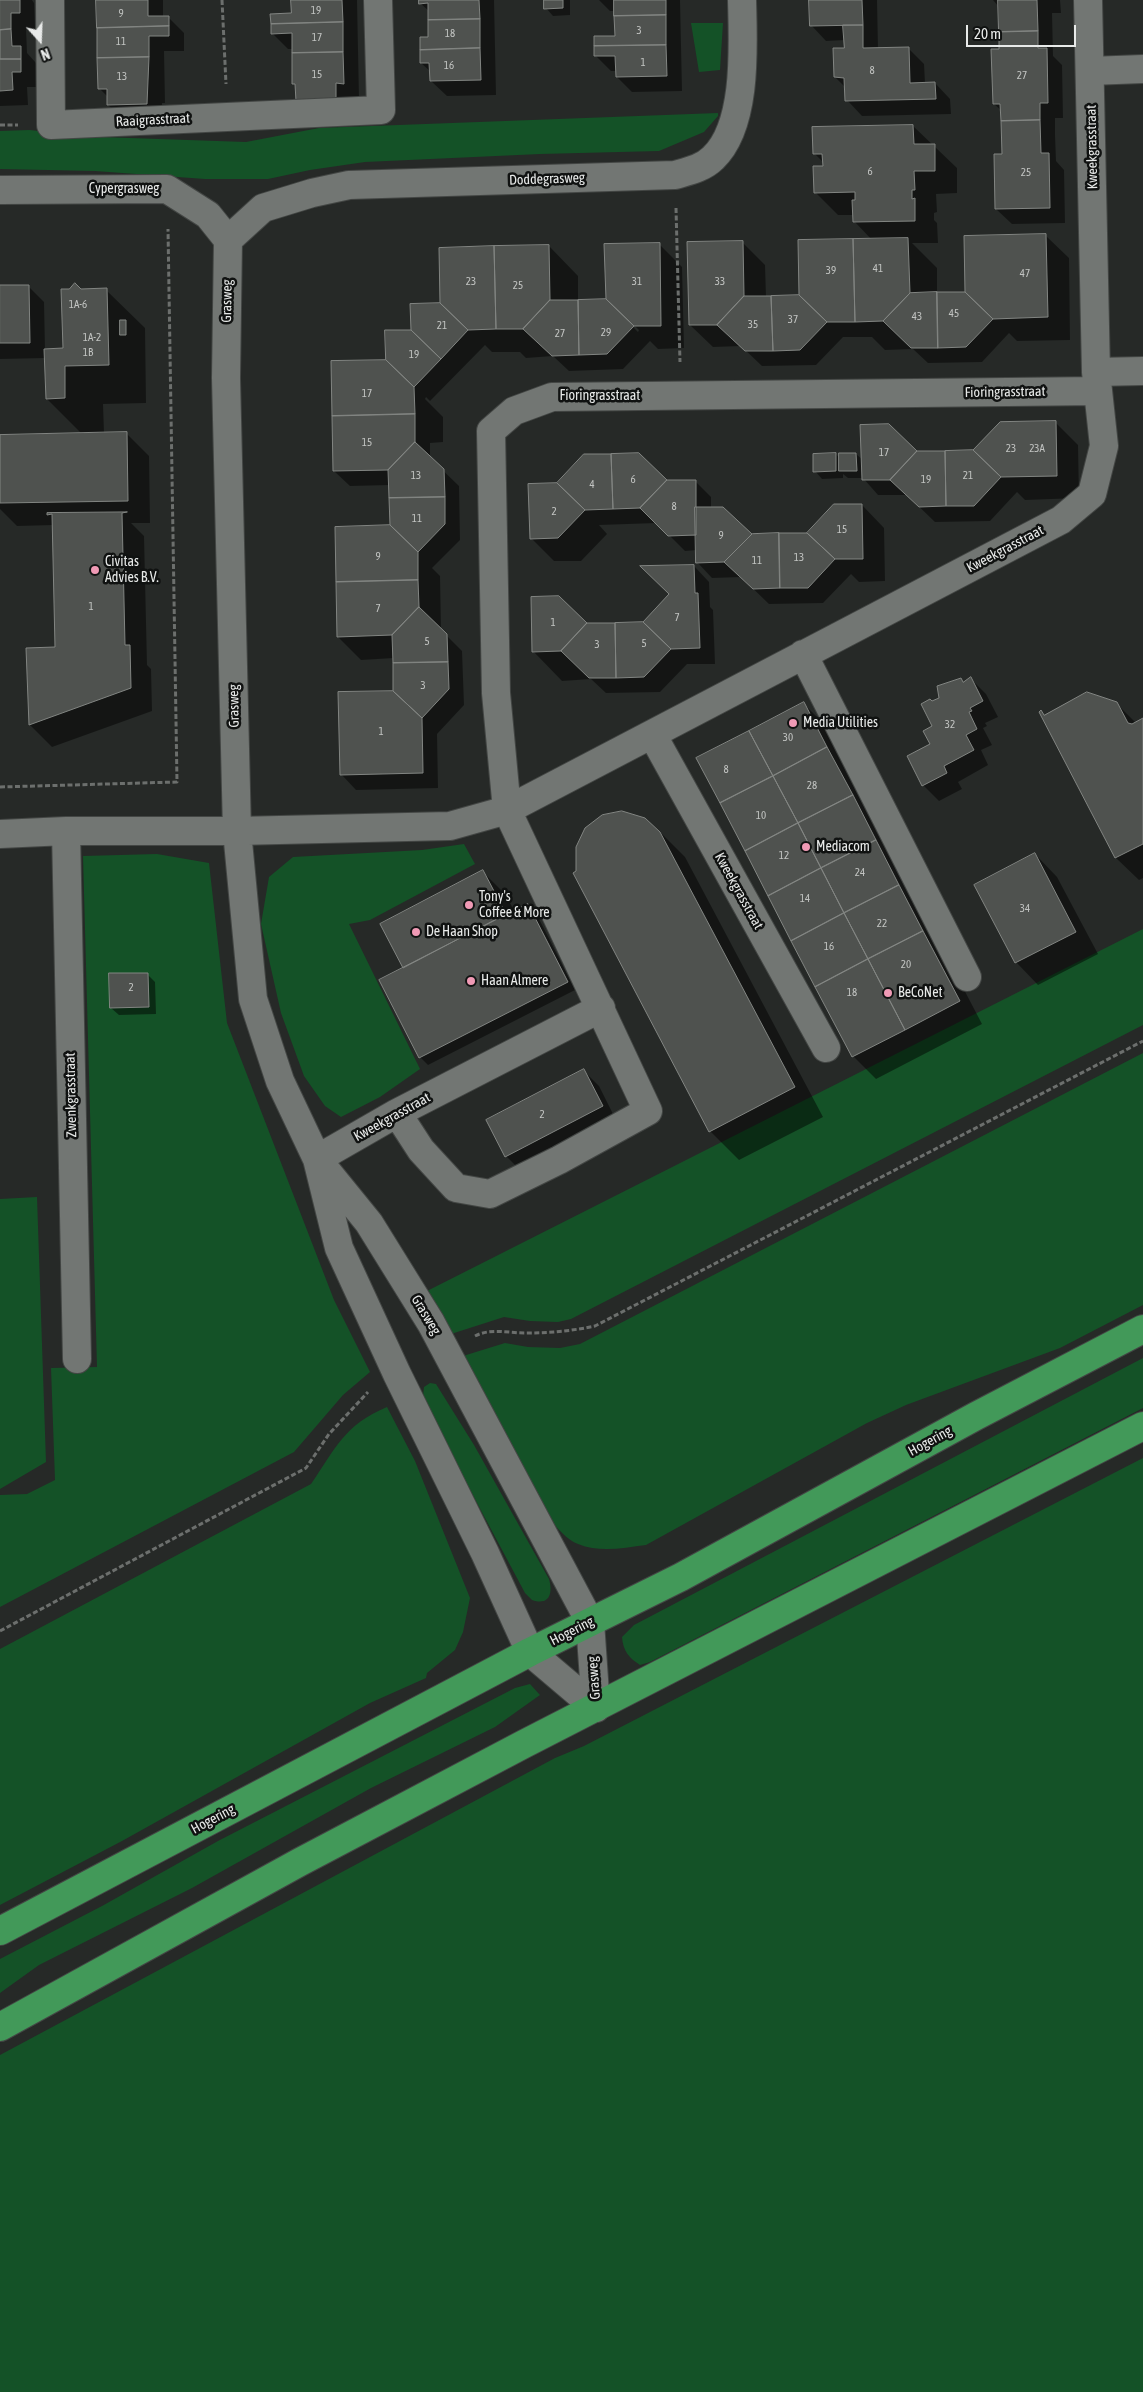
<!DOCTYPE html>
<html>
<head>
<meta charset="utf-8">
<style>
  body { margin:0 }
  #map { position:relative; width:1143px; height:2392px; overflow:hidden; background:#262927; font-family:"Asap Condensed",sans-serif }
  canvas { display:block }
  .north { position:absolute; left:15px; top:15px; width:50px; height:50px; -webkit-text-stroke:4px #101211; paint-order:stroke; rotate:160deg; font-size:14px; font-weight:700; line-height:20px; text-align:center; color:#e8eae9 }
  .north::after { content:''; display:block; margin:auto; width:18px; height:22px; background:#e8eae9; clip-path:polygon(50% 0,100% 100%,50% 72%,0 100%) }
  .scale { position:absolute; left:966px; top:25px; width:110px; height:22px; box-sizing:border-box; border:2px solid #e8eae9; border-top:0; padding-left:6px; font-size:15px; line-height:18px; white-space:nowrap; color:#e8eae9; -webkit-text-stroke:4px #101211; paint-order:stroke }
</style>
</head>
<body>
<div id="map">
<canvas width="1143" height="2392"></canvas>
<div class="north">N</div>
<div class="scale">20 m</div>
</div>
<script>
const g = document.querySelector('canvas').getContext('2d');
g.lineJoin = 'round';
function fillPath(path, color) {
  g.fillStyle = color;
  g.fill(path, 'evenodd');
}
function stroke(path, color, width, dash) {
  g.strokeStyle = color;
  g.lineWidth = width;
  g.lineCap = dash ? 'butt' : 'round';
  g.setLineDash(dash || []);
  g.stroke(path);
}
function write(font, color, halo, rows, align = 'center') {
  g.font = font + ' "Asap Condensed",sans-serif';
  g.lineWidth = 5;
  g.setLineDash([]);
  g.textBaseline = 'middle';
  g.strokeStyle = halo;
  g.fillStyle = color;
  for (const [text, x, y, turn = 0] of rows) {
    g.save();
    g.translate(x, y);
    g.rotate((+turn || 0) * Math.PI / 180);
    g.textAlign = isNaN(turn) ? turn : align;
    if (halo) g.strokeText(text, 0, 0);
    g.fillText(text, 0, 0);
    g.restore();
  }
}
fillPath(new Path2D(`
  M691 23H723L720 70 699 72Z
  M718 113V116L704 132 659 151 540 154 365 162 310 170 268 179H205L95 171 0 169V131L29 130 101 137 246 142 319 128Z
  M464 844 475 864 370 920 349 924 420 1069 380 1097 341 1117 325 1106 304 1076 281 1013 261 924 269 877 293 857 422 850Z
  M157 854 209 863 227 1023 334 1300 370 1372 343 1395 294 1452 0 1607V1495L27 1494 55 1480 51 1368 97 1367 83 856Z
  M1143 929V1025L571 1319 558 1322 530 1321 504 1317 451 1334 427 1291Z
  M1143 1053V1305L1060 1348 906 1405 867 1423 646 1545C623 1548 600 1553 578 1544 538 1528 484 1398 463 1356L505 1343 528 1347 560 1348 580 1344Z
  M37 1197 46 1462 0 1489V1199Z
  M1143 1358V1408L650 1662 640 1665C629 1658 623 1651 622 1637L634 1625Z
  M430 1383 436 1384 474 1445 549 1579C553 1593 550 1606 532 1600L525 1593 428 1411 423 1396 424 1387Z
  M387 1407 415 1461 470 1598 463 1632 455 1650 427 1673 426 1678 370 1703 122 1841 0 1905V1649L311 1484C336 1448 344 1425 387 1407Z
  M1143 1458V2392H0V2055L555 1758 584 1746Z
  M530 1684 540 1695 495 1727 371 1788 192 1888 39 1965 0 1993V1959L102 1906 218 1841 515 1688Z`), '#145227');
fillPath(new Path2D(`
  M0 0H32L34 3 35 28H26L27 53 36 63V87H27L28 105 0 106Z
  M97 0H163V17H168L184 33V51H164L165 103H162V119L124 120 108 105V97L99 88Z
  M292 0H357L359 99 351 115 294 84 293 49H288L272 33 292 15Z
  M420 0H494L496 95 447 96 431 81V72L421 63 430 38V12L420 3Z
  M546 0H570V15L553 16 546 8Z
  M599 0H680L682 91 632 92 617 77V71H611L596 56 616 37 615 11H610Z
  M810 0H877L878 49 908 48 924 64 925 83H935L950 99 951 114 862 116 847 100 846 88 835 77 845 50V40L826 41 811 25Z
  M993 0H1060L1061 13H1052L1053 56 1062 65 1063 118H1055V135L1056 161 1064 170 1065 223 1012 224 996 209 1003 155 1002 111 994 104 1001 50 999 7Z
  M913 126 957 168V193L936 194 937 212 934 213V220L937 223 938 243H912L937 268V293H966L1046 236 1069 258 1070 340 1017 341 1009 333 982 362 928 363 913 349 885 350 872 337H843L816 365 762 366 741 346 713 347 690 325 742 242 765 265 766 297 800 296 872 240 854 221V215H838L815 192 824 163 814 153Z
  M659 244 682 267 684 348 658 349 650 341 623 369 569 371 553 356 526 358 520 352H492L485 345 430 401 426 397 425 399 443 417V442L430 443V458L459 486 460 540 432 568 440 576 441 630 462 651 464 705 437 734 438 788 356 790 341 774 395 692 394 658 361 660 338 637 391 528 390 485 350 486 334 471 387 361 412 331 440 304 549 246 578 276V301L607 300ZM628 319 639 330 638 332 628 322Z
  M28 286 44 302 45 350 64 349 80 290H106L145 328 146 403 103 404 104 433H126L149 456 150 523H131L144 536 147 665 151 669 152 711 52 747 30 725 57 649 54 525 17 526 0 509V436L82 434 47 399 46 358 0 359V287Z
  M1055 422 1078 445 1079 498 1025 500 1017 492 990 521 935 522 907 495H878L863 478H848L843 474V478L822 479 815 471 836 454 840 459 856 454 863 460 917 453 973 452Z
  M695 481 711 497V509L751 535 807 534 862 505 884 528 885 581 859 582 851 574 823 603 769 604 741 577 712 578 697 562V550L685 551 657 523 599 525 607 534 581 561H554L531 538 530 485Z
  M694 566 709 582 710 607 713 610 715 664H687L660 692 606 693 591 679 562 681 533 651 587 624 643 623Z
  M971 679 986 694 998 717 985 723 987 726 983 728 992 745 981 750 988 765 958 782 962 789 939 801 923 785 934 727 932 702Z
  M1116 703 1136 723 1143 720V878L1139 880 1116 858 1040 712 1045 716Z
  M804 704 826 726 982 1024 876 1079 853 1056Z
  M618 812 638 816 655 827 685 857 823 1117 739 1160 710 1131 578 871 582 834 594 821 603 816Z
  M1035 854 1057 877 1098 954 1038 985 1016 962Z
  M483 872 505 894 515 912 528 905 536 913 575 990 428 1065 420 1057 405 968Z
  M147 974 155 982 156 1014 119 1015 111 1008Z
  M584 1071 599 1086 617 1122 522 1172 506 1156Z`), '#0007');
const building = new Path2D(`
  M0 0H20V13H11V29L0 30Z
  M96 0H148V16H169V26L97 28Z
  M291 0H342L343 22 271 24 270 14 291 13Z
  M419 0H479L480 19 428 20V3L419 4Z
  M544 0H563V8L544 9Z
  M614 0H666V15L614 16Z
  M809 0H862L863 25 810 26Z
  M998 0H1037L1038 31 999 32Z
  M666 15V45L594 46V36H615L614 16Z
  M480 19V48L420 50V37H428V20Z
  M343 22V52L292 53V33L271 34V24Z
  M843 25H863V48L909 47 910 83 935 82 936 99 845 101 844 78 834 77 833 48H844Z
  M169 26V36H149V57L97 58V28Z
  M11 29 12 46H21V59H0V30Z
  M1038 31V48H1047L1048 103H1040V120L1001 121 1000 104H993L991 49H999V32Z
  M666 45 667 76 616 77 615 56H594V46Z
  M480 48 481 80 430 81 429 63H420V50Z
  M343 52 344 84 336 83V100L296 101 295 84H292V53Z
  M149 57 147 104 107 105V89H98L97 58Z
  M0 59H21V72H12L13 90 0 91Z
  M1040 120 1041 153H1049L1050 208 995 209 994 154H1002L1001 121Z
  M913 125 914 144H935V171H914L915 190H912V199L915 198V221L853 222 852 200H855V192L814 193 813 166H823L822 154H813L812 127Z
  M1046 234 1048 317 993 319 965 292 964 236Z
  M908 238 910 293 883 321 855 322 853 239Z
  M853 239 855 322H827L799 295 798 240Z
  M743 241 744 296 717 325H689L687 242Z
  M660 243 661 326H634L606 299 604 244Z
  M549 245 550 300 523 329H496L494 246Z
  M494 246 496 329 468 330 440 303 439 248Z
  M75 283 81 289 107 288 109 365 65 366V398L46 399 44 349 63 348 61 289H69Z
  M0 285H29L30 343H0Z
  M937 292 938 348H911L883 321 910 293Z
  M937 292H965L993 319 966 347 938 348Z
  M799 295 827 322 800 350 773 351 771 296Z
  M744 296H771L773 351H745L717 325Z
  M606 299 634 326 607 354 579 355 578 300Z
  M550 300H578L579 355 552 356 523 329Z
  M440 303 468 330 441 359 411 330 410 304Z
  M120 320H126V335H120Z
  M385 330H411L441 359 414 387 386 360Z
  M386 360 414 387 415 414 332 416 331 361Z
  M415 414V442L388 470 333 471 332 416Z
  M1056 421 1057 476 1001 477 973 450 1000 422Z
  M889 424 917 451 890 480H862L860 425Z
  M127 432 128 501 0 503V435Z
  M415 442 444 469 445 497 389 498 388 470Z
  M973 450 1001 477 974 506H946L945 451Z
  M917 451H945L946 506 919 507 890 480Z
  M639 453 667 480 640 508 613 509 611 454Z
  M836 453V471L813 472V454Z
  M839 453H856L857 471H839Z
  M584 454H611L613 509 585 510 557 483Z
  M667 480H696V535L668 536 640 508Z
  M557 483 585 510 558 538 530 539 528 484Z
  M445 497V524L418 552 390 525 389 498Z
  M834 504H862L863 559H835L807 533Z
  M695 507H723L752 534 724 562 696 563Z
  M127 512 122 513 125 645H130L131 688 29 725 26 648 55 647 52 514 47 515V513Z
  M390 525 418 552V580L336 582 335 527Z
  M779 533 780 588 753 589 724 562 752 534Z
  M779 533H807L835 559 808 588H780Z
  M694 565 695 593H698L700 648 671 649 643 622 669 594 640 566Z
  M418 580 419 607 392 635 337 637 336 582Z
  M559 596 587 623 561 651 532 652 531 597Z
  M419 607 447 634 448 662 393 663 392 635Z
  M643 622 671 649 644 677 616 678 615 623Z
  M587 623H615L616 678H589L561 651Z
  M448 662 449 689 422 718 393 691V663Z
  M971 677 983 701 970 708 972 711 969 712 977 729 966 735 974 750 944 766 947 773 922 786 907 756 930 744 923 731 932 726 921 704 930 699 932 701 939 698 937 686 961 678 963 682Z
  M393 691 422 718 423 773 340 775 338 692Z
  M1087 692 1117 702 1128 723 1132 724 1143 718V844L1115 858 1039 712 1041 710 1044 715Z
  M804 702 827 747 773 776 749 731Z
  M749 731 773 776 720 803 696 758Z
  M827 747 853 795 798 823 773 776Z
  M773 776 798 823 745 851 720 803Z
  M853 795 876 840 821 868 798 823Z
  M622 811 645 818 660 832 795 1087 709 1132 573 873 576 871V847L585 828 602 815Z
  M798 823 821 868 768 896 745 851Z
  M876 840 899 885 844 913 821 868Z
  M1035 853 1076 932 1015 963 974 885Z
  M821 868 844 913 791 941 768 896Z
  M483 870 506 914 403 968 380 924Z
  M899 885 923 931 868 959 844 913Z
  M528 904 568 982 419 1058 379 980Z
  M844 913 868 959 815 987 791 941Z
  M923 931 960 1001 905 1030 868 959Z
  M868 959 905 1030 852 1057 815 987Z
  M109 973H148L149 1007 110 1008Z
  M584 1069 603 1106 505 1157 486 1120Z`);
fillPath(building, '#4f524f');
stroke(building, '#828582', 1);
const minor = new Path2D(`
  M50 0 51 125 381 110 378 0
  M1090 71 1143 69
  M0 190 167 189 208 215 228 240
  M228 240 226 378 237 831 253 999 280 1081 317 1159 339 1248 397 1374 485 1553 530 1652 596 1708 590 1622 431 1323 369 1223 317 1159
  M228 240 263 208 312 193 349 185 675 175C689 171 703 168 713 158 748 125 743 44 742 0
  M1096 372 1143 371
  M803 654 967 977
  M652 734 826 1048
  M66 831 77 1359
  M0 834 66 831H237L450 826 507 810 1061 520 1092 494 1104 446 1096 372 1088 0
  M397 1113 421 1150 456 1188 490 1194 559 1160 648 1111 507 810 496 693 491 431 514 411 552 397 1098 391
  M317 1159 397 1113 601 1008`);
const highway = new Path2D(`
  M0 1931 530 1652 681 1577 976 1416 1143 1329
  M0 2027 300 1862 524 1744 1143 1426`);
stroke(minor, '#434644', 30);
stroke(highway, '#434644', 30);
stroke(new Path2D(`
  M222 0 226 84
  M0 125H18
  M676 208 680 362
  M0 787 177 782 168 229
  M475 1336C490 1328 508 1333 525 1333 549 1333 572 1331 595 1326L1143 1041
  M0 1631 306 1468 329 1434 368 1392`), '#6c6f6d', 3, [5, 2.5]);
stroke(minor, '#727673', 28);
stroke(highway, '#429959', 28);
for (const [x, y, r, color] of [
  [95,570,5,"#f09ab5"],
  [793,723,5,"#f09ab5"],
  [806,847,5,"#f09ab5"],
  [469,905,5,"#f09ab5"],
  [416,932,5,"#f09ab5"],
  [471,981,5,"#f09ab5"],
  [888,993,5,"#f09ab5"]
]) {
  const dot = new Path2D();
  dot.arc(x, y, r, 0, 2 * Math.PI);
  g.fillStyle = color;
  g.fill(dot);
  stroke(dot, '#101211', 2);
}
write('11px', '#c2c4c2', null, [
  ["19",316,11],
  ["9",121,14],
  ["3",639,31],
  ["18",450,34],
  ["17",317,38],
  ["11",121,42],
  ["1",643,63],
  ["16",449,66],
  ["8",872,71],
  ["15",317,75],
  ["27",1022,76],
  ["13",122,77],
  ["6",870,172],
  ["25",1026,173],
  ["41",878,269],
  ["39",831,271],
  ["47",1025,274],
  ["23",471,282],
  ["31",637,282],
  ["33",720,282],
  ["25",518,286],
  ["1A-6",78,305],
  ["45",954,314],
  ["43",917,317],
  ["37",793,320],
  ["35",753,325],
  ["21",442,326],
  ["29",606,333],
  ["27",560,334],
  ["1A-2",92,338],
  ["1B",88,353],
  ["19",414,355],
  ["17",367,394],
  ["15",367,443],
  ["23",1011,449],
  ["23A",1037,449],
  ["17",884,453],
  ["13",416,476],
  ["21",968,476],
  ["6",633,480],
  ["19",926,480],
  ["4",592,485],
  ["8",674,507],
  ["2",554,512],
  ["11",417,519],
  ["15",842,530],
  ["9",721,536],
  ["9",378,557],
  ["13",799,558],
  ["11",757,561],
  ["1",91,607],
  ["7",378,609],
  ["7",677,618],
  ["1",553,623],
  ["5",427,642],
  ["5",644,644],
  ["3",597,645],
  ["3",423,686],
  ["32",950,725],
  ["1",381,732],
  ["30",788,738],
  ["8",726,770],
  ["28",812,786],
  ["10",761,816],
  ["12",784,856],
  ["24",860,873],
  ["14",805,899],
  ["34",1025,909],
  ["22",882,924],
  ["16",829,947],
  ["20",906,965],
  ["2",131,988],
  ["18",852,993],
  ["2",542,1115]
]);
write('14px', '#e8eae9', '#101211', [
  ["Raaigrasstraat",153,120,-3],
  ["Kweekgrasstraat",1092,147,-91],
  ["Doddegrasweg",547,179,-2],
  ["Cypergrasweg",124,189],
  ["Grasweg",227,301,-89],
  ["Fioringrasstraat",1005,392,-1],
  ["Fioringrasstraat",600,396],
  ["Kweekgrasstraat",1005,549,-28],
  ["Grasweg",234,706,-91],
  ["Kweekgrasstraat",739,891,61],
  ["Zwenkgrasstraat",71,1095,-91],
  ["Kweekgrasstraat",392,1117,-29],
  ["Grasweg",426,1315,59],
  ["Hogering",930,1441,-29],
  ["Hogering",572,1631,-27],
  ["Grasweg",594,1678,-94],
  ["Hogering",213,1819,-28]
]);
write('14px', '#e8eae9', '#101211', [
  ["Civitas",105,562],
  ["Advies B.V.",105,578],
  ["Media Utilities",803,723],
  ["Mediacom",816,847],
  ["Tony's",479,897],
  ["Coffee & More",479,913],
  ["De Haan Shop",426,932],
  ["Haan Almere",481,981],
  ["BeCoNet",898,993]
], 'left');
</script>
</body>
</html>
